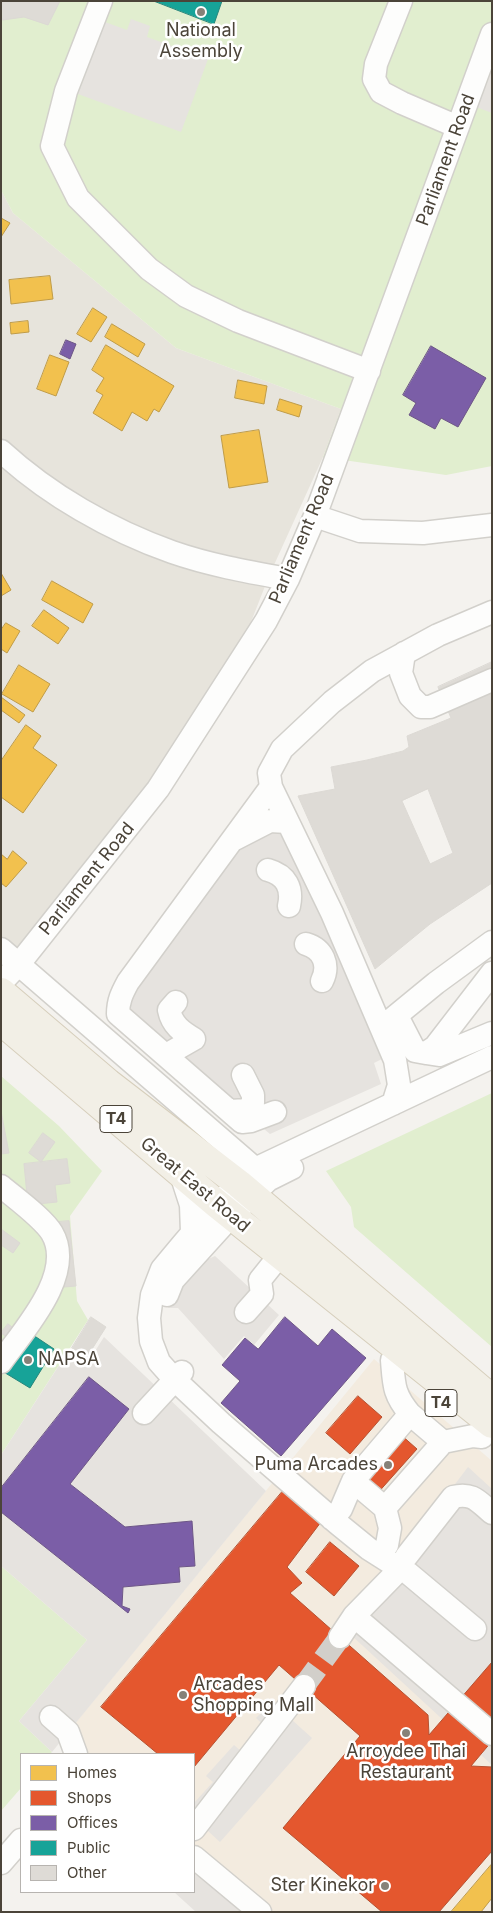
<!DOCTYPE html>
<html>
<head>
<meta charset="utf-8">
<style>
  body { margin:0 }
  #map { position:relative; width:493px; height:1913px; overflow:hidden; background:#f4f2ee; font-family:Inter,sans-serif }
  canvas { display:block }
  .frame { position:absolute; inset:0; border:2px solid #4b4439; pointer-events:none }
  .legend { position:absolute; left:20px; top:1753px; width:175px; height:140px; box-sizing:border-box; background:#fff; border:1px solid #b7b4b0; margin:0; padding:6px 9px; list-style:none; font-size:15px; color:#4b4439 }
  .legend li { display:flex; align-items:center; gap:10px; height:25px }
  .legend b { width:25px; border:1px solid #b7b4b0 }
</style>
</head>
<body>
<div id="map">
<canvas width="493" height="1913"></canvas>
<div class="frame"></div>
<ul class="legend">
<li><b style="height:14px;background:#f2c14e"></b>Homes</li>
<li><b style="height:14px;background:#e4572e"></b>Shops</li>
<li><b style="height:14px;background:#7b5ea7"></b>Offices</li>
<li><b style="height:14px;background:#17a398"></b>Public</li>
<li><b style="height:14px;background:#dedbd6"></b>Other</li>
</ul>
</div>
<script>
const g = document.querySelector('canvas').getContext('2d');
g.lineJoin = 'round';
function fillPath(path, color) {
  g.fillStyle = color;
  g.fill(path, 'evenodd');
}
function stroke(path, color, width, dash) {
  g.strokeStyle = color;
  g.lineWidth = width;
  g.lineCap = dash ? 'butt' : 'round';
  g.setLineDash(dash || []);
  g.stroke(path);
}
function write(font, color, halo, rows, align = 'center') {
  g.font = font + ' Inter,sans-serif';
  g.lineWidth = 5;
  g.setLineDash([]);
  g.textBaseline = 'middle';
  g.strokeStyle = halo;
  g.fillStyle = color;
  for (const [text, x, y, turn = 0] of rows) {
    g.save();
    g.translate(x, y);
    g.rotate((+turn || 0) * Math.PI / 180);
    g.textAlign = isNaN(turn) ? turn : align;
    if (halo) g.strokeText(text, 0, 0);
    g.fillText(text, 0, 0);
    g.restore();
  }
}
fillPath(new Path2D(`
  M1 190 13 213 176 348 341 409 323 457 269 576 229 678 21 960 1 944Z`), '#e7e4dc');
fillPath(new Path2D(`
  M374 1359 492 1461V1912H273L194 1846V1754H83L63 1738Z`), '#f3ebdf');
fillPath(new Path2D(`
  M1 1H492V466L446 475 323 457 341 409 176 348 13 213 1 190Z
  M1 1076 59 1126 102 1171 70 1216 77 1301 88 1320 1 1455Z
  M492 1093V1347L354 1227 351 1207 326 1171Z
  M1 1566 87 1640 19 1721 52 1752 50 1754H21V1788L1 1811Z`), '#e1eecf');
fillPath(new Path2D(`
  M131 19 150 26 147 37 208 59 181 132 78 94 105 22 127 30Z
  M492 52V113L471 105Z
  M282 830 386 1057 374 1063 381 1084 270 1134 163 1045 125 1010 126 998 233 845 269 831Z
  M215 1256 279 1315 254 1345 244 1336 224 1359 178 1308H168L175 1289 206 1260Z
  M104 1337 266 1491 52 1752 19 1721 87 1640 1 1566V1512L127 1613 130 1609 122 1606 123 1587 180 1582 179 1567 195 1566 191 1521 125 1527 70 1484 1 1488V1455L67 1353 79 1362 90 1359Z
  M468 1467 492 1489V1765L350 1634 393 1566Z
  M272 1702 312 1738 220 1842 194 1818V1803L213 1782 206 1776 234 1745 244 1754 267 1728 256 1718Z
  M194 1867 244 1912H196L174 1892H194Z`), '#e6e3df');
const homes = new Path2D(`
  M1 218 10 223 1 237Z
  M50 276 53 299 11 304 9 280Z
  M93 308 107 317 91 342 77 334Z
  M28 321 29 332 11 334 10 323Z
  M112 324 145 344 138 357 105 337Z
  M106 345 174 386 159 412 154 409 147 421 132 412 122 431 93 413 103 395 96 391 104 378 92 370Z
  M50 355 69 362 56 396 37 389Z
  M238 380 267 386 264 404 235 398Z
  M280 399 302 406 299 417 277 410Z
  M259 430 268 482 229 488 221 436Z
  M1 573 11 590 1 596Z
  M52 581 93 604 83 623 42 600Z
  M44 610 69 628 58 644 32 626Z
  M6 623 20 631 7 653 1 649V630Z
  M19 665 50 684 33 712 2 694Z
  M1 697 25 715 19 723 1 710Z
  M26 725 41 736 33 748 57 765 23 813 1 797V761Z
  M13 851 27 863 6 887 1 883V854L7 859Z
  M491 1865 492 1898 481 1912H451Z`);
fillPath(homes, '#f2c14e');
stroke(homes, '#c09c48', 1);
const shops = new Path2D(`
  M358 1396 382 1417 350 1454 326 1433Z
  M400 1434 417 1449 375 1496 358 1481Z
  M288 1485 324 1518 287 1567 302 1583 290 1593 428 1715 429 1735 492 1662V1741L471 1766 492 1767V1851L439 1912H382L283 1828 360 1736 279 1665 194 1767V1754H158L101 1707Z
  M330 1542 359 1566 334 1596 306 1572Z`);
fillPath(shops, '#e4572e');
stroke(shops, '#b65131', 1);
const offices = new Path2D(`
  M66 340 76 344 70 359 60 354Z
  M431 346 486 378 458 427 441 418 435 429 409 415 416 403 403 395Z
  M285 1317 318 1346 332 1329 366 1358 281 1456 221 1403 240 1381 222 1365 245 1338 258 1349Z
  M89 1377 129 1409 70 1484 125 1527 192 1521 195 1566 179 1567 180 1582 123 1587 122 1606 130 1609 128 1613 1 1512V1488Z`);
fillPath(offices, '#7b5ea7');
stroke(offices, '#6d5686', 1);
const public = new Path2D(`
  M154 1H222L214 24Z
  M27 1331 54 1349 30 1388 2 1371Z`);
fillPath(public, '#17a398');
stroke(public, '#27867c', 1);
const building = new Path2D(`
  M1 1H60L48 25 24 17 3 20Z
  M492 662V883L430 924 375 969 298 796 335 789 331 767 367 760 403 751 409 747 407 736 451 718 438 687ZM428 789 453 853 430 864 402 801Z
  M1 1111 9 1153 1 1154Z
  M43 1133 55 1142 41 1162 29 1153Z
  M67 1159 70 1183 55 1185 57 1202 28 1205 24 1164Z
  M69 1221 76 1286 64 1287 58 1222Z
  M1 1229 20 1243 13 1253 1 1245Z
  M91 1317 106 1327 87 1357 72 1348Z
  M8 1324 15 1329 8 1338 1 1333Z`);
fillPath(building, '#dedbd6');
stroke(building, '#dcd9d4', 1);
stroke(new Path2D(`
  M304 1686 340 1637`), '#d2cfca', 22, [22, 11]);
const minor = new Path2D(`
  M101 1 66 91 52 146 78 198 149 269 186 296 238 321 369 371
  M401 1 376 64 374 79 381 92 402 103 458 127
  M1 451C49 495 110 530 172 552 209 565 249 572 288 579
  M315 516 360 531 423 533 492 525
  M404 653 401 673 410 696 421 707H430L492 680
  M271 787 128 982C122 993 118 1001 118 1014L242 1122 251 1121 275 1112
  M235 839 270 821 287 822
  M268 870C286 875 293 888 289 906
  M306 944C323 949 330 965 322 981
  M1 949 267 1179
  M1 983 19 964 158 789 266 621 288 579 315 516 492 34
  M397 1016 415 1051 426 1053 435 1047 492 973
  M386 1024 436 983 492 942
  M426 1053 439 1055 492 1033
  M166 1055 194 1039C182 1032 172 1025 169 1010L176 1002
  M393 1104 399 1085 395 1060 332 913 271 787 269 773 282 749 332 702 372 671 438 635 492 612
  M230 1111 247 1110 253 1103V1095L243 1075
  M181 1174 191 1205 192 1232
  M1 1186C15 1198 43 1218 52 1233 76 1274 23 1331 1 1362
  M167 1295 173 1280 231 1216 268 1180 292 1168
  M246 1312 262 1294 260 1280 280 1255
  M392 1360C394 1384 393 1394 410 1414
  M144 1413 182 1372
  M443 1442 473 1436 482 1437
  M385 1508 390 1528 387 1545
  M332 1519 341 1509 353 1481 410 1414 443 1442 385 1508 353 1481
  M406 1557 453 1497C472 1492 478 1501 492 1513
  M391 1563 369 1549 337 1523 221 1423 175 1380 159 1362 151 1341 149 1318 152 1295 162 1269 182 1245 217 1204 255 1169 492 1057
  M408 1573 475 1629
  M395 1574 354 1616 492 1734
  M340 1637 354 1616
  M51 1717 68 1732 76 1754
  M194 1829 304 1686
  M194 1857 260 1912
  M1 1863 21 1840`);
const major = new Path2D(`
  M1 992 108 1083 239 1184 492 1399
  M1 1021 217 1204 492 1424`);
stroke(minor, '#d2d0cb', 25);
stroke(major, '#d6cebb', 30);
stroke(minor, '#fdfdfc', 22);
stroke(major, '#f2efe6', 28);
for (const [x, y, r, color] of [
  [201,12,5,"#868178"],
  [28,1360,5,"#868178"],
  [388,1465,5,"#868178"],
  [183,1695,5,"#868178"],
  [406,1733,5,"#868178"],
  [385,1886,5,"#868178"]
]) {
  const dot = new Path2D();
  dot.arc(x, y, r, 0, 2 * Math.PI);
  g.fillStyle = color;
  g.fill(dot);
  stroke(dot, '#fff', 2);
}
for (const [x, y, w] of [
  [116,1119,32],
  [441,1403,32]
]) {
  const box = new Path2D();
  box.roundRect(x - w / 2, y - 13.5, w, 27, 4);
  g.fillStyle = '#fff';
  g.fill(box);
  stroke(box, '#4b4439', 1);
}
write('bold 16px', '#4b4439', null, [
  ["T4",116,1119],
  ["T4",441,1403]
]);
write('18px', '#4b4439', '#fff', [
  ["National",201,31],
  ["Assembly",201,52],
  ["NAPSA",38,1360,"left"],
  ["Puma Arcades",378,1465,"right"],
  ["Arcades",193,1685,"left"],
  ["Shopping Mall",193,1706,"left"],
  ["Arroydee Thai",406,1752],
  ["Restaurant",406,1773],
  ["Ster Kinekor",375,1886,"right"]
]);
write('18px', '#4b4439', '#fff', [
  ["Parliament Road",446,160,-70],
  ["Parliament Road",302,539,-67],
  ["Parliament Road",87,879,-51],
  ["Great East Road",195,1185,40]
]);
</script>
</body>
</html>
